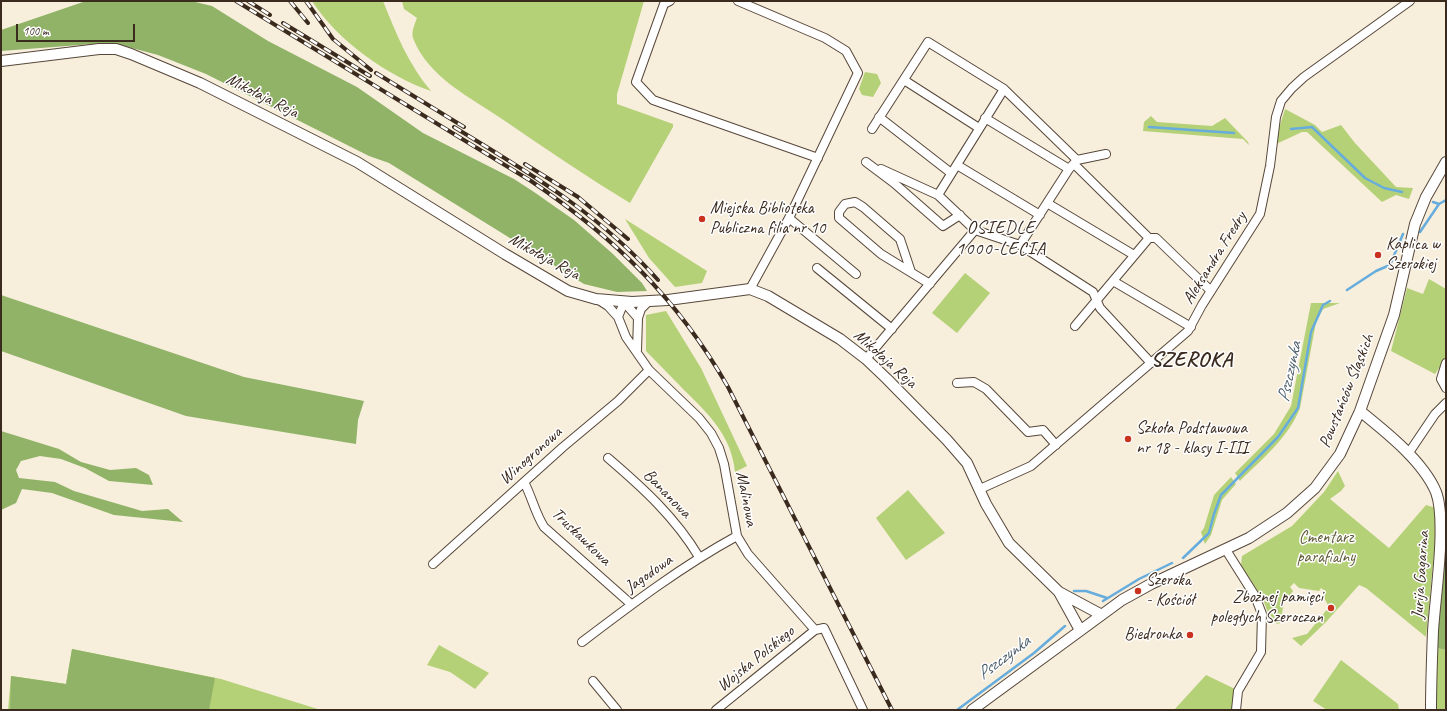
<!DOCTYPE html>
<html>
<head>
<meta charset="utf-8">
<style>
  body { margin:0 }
  #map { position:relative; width:1447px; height:711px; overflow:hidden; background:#f7eedc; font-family:Caveat,sans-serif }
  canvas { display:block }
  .frame { position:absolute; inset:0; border:2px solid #3b2a1e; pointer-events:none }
  .scale { position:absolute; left:16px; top:24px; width:119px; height:18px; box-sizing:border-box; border:2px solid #3b2a1e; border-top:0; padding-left:5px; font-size:12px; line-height:14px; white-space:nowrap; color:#3b2a1e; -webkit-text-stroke:3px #fff; paint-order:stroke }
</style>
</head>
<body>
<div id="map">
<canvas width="1447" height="711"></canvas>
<div class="frame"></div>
<div class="scale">100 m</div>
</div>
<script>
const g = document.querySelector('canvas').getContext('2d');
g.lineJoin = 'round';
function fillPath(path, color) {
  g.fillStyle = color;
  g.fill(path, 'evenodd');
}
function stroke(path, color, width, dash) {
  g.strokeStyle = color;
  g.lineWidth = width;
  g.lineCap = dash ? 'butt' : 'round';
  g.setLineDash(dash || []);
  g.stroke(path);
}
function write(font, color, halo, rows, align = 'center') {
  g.font = font + ' Caveat,sans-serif';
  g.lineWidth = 3;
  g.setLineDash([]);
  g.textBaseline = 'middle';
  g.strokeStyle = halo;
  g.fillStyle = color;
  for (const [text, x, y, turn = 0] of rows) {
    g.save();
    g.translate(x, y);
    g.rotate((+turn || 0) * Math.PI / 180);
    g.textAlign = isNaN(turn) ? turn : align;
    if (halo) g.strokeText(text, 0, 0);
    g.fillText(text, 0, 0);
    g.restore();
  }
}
fillPath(new Path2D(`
  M312 1H383C396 33 408 64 431 91 387 76 337 40 312 1Z
  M402 1H644L617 94V104L673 124V127L630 203C587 177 546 149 505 121 472 98 428 78 413 38 411 32 415 23 417 18L404 9Z
  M865 72 877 74 881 83 873 97 862 95 859 89Z
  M1285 109 1315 125 1322 132 1341 125 1355 143 1396 187 1413 188 1409 199 1396 195 1382 202 1307 132H1302L1274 145Z
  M1151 116 1157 122 1212 126 1225 118 1248 142 1249 145 1243 139 1143 131 1144 122Z
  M625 219 707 271 702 283 675 287 649 258Z
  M965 273 990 293 957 333 932 313Z
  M1429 279 1446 289V358L1435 374 1391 351 1407 288 1423 294Z
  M1311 303H1340L1323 309 1316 322 1300 408C1289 437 1262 459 1240 481L1235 473 1274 434 1291 406Z
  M666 311 701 368 747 466 735 472C732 437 709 414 685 391 672 378 659 364 646 351V315Z
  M1338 471 1345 486 1341 491 1330 499 1389 548 1426 505 1436 508 1437 523 1426 637 1366 588 1359 585 1326 622 1301 646 1292 638 1307 634 1329 607 1322 594 1325 591 1321 588 1319 591 1299 588 1294 583 1290 587 1293 591 1284 603 1280 623 1277 624 1268 613 1263 599 1241 565 1242 556 1292 526 1324 492Z
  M1231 477 1236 484 1222 500 1211 535 1205 544 1201 532 1204 528 1214 495Z
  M908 490 945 533 906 560 876 518Z
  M439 645 489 673 475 689 450 672 427 665Z
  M1437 648 1446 650V710H1436Z
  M72 649 221 679 321 710H8L11 676 66 684Z
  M1341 660 1398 704 1399 710H1327L1313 701Z
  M1206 675 1235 689 1234 710H1174Z`), '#b5d177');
fillPath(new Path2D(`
  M86 1H191L212 6 268 41 357 87 423 133 514 179 534 192 574 220 613 254 642 283 647 291 617 292 584 284 389 163 369 156 206 74 158 55 128 47 106 43 1 51V30Z
  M1 295 244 377 364 401 358 420 356 444 186 416 1 351Z
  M1 431 59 449 81 462 110 470 136 468 149 475 153 485 109 481 85 468 61 459 40 456 21 461 16 470 19 478 55 482 74 491 142 511 168 509 183 522 114 515 52 493 22 489 16 503 1 510Z
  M1446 561V650L1437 648 1444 562Z
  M72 649 215 678 209 710H10L11 676 66 684Z`), '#90b368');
stroke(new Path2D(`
  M1149 127 1234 133
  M1291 129 1312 127 1365 178 1384 188 1402 192
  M1433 202 1439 204
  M1420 232 1439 204 1446 200
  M1347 290 1376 271 1390 265 1403 234
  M1183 558 1209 533 1214 514 1221 495 1278 437 1298 408 1311 332 1323 305 1330 301
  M1074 591H1086L1107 598
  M1103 601 1139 579 1172 563
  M957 710 1034 653 1065 626`), '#66acdc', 2.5);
const minor = new Path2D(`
  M670 1 664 4 636 82 653 100 818 158
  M738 1 825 38 846 51 858 73 789 218 750 289
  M904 80 979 128
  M879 117 951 173
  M985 118 1069 169
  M872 129 928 42 1004 89
  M866 162 894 183 943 226 960 215
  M1074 164 1149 238H1156L1211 291
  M957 165 1040 215
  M881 169 938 195
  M1047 203 1134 255
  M789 218 856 274
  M975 230 938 195 1004 89 1077 160
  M1020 245 1093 292 1100 308 1151 363
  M817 268 892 329
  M911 272 900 239 863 207 855 202 845 204 839 212V218L881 254 930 284
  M1113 281 1191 327
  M597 299 608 306 618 317
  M638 318 641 309 648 302
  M1075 326 1149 238
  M637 350 638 318 624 302 618 317 626 337 649 370 699 418 711 433 719 448 724 464 737 536 748 554 815 630 824 628 863 710
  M866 359 975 230 1020 245 1069 169 1077 160 1106 154
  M1446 363 1441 379 1446 388
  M957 383 974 382 986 389 1028 432 1043 430 1056 445
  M1408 454 1435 414 1446 403
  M608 458C643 488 675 517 699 557
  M524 482C532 497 535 513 544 527L631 604
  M980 489 1031 466 1188 331 1202 305 1260 214 1270 166 1276 117 1281 101 1292 88 1304 77 1410 1
  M1226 550 1255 596 1262 614 1261 652 1238 691 1236 710
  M433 564 563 447 618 401 649 370
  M582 642C632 604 682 566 737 536
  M593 681 617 710
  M716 710 815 630`);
const tertiary = new Path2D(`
  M1 61 99 49H116L131 54 200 83 357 162 505 254 568 291 596 299 632 302 668 300 750 289 768 296 840 339 866 359 887 379 947 440 967 463 986 504 1009 543 1059 592 1100 614
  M1360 411C1386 432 1423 461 1436 492 1447 521 1435 597 1433 631 1432 657 1431 684 1431 710
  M1059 592 1080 630
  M972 710 1122 600 1151 584 1249 538 1287 513 1315 488 1340 454 1360 411 1394 315 1415 224 1426 197 1446 162`);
stroke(minor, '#57473a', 10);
stroke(tertiary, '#57473a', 12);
stroke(minor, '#fff', 8);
stroke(tertiary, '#fff', 10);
const rail = new Path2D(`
  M236 1 531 181C615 238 677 298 728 387L892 710
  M248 1 270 15
  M290 1 308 23
  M306 1 333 39 371 70
  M283 23 370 76
  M376 73 464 127
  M454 127C529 173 599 213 658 280
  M525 164 578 197 628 239`);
stroke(rail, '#3b2a1e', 4);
stroke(rail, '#fff', 2.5, [8]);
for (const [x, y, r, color] of [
  [702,219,4,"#c8321e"],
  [1378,255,4,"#c8321e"],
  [1128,439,4,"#c8321e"],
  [1138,591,4,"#c8321e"],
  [1331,608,4,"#c8321e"],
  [1190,635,4,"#c8321e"]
]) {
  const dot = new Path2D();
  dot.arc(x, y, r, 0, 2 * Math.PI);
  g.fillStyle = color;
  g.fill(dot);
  stroke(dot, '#fff', 1.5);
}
write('17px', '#3b2a1e', '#fff', [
  ["Mikołaja Reja",262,96,27],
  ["Mikołaja Reja",544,257,29],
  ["Aleksandra Fredry",1215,258,-58],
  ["Mikołaja Reja",885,359,42],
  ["Powstańców Śląskich",1347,391,-68],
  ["Winogronowa",531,456,-42],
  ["Bananowa",667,494,46],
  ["Malinowa",746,499,79],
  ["Truskawkowa",581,537,44],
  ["Jagodowa",649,574,-35],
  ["Jurija Gagarina",1421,575,-86],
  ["Wojska Polskiego",756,659,-39]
]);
write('17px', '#3b2a1e', '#fff', [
  ["Miejska Biblioteka",710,209],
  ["Publiczna filia nr 10",710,229],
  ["Kaplica w",1386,245],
  ["Szerokiej",1386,265],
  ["Szkoła Podstawowa",1136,429],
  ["nr 18 - klasy I-III",1136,449],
  ["Szeroka",1146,581],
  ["- Kościół",1146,601],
  ["Zbożnej pamięci",1323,598,"right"],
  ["poległych Szeroczan",1323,618,"right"],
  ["Biedronka",1182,635,"right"]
], 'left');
write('17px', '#605c39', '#fff', [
  ["Cmentarz",1326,538],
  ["parafialny",1326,558]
]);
g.letterSpacing = '1px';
write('18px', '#3b2a1e', '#fff', [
  ["OSIEDLE",1001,228],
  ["1000-LECIA",1001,249]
]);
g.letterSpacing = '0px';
write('italic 18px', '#4c5e6a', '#fff', [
  ["Pszczynka",1290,372,-78],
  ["Pszczynka",1004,658,-37]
]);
g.letterSpacing = '1px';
write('bold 21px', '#3b2a1e', '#fff', [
  ["SZEROKA",1192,360]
]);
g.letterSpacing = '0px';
</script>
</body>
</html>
